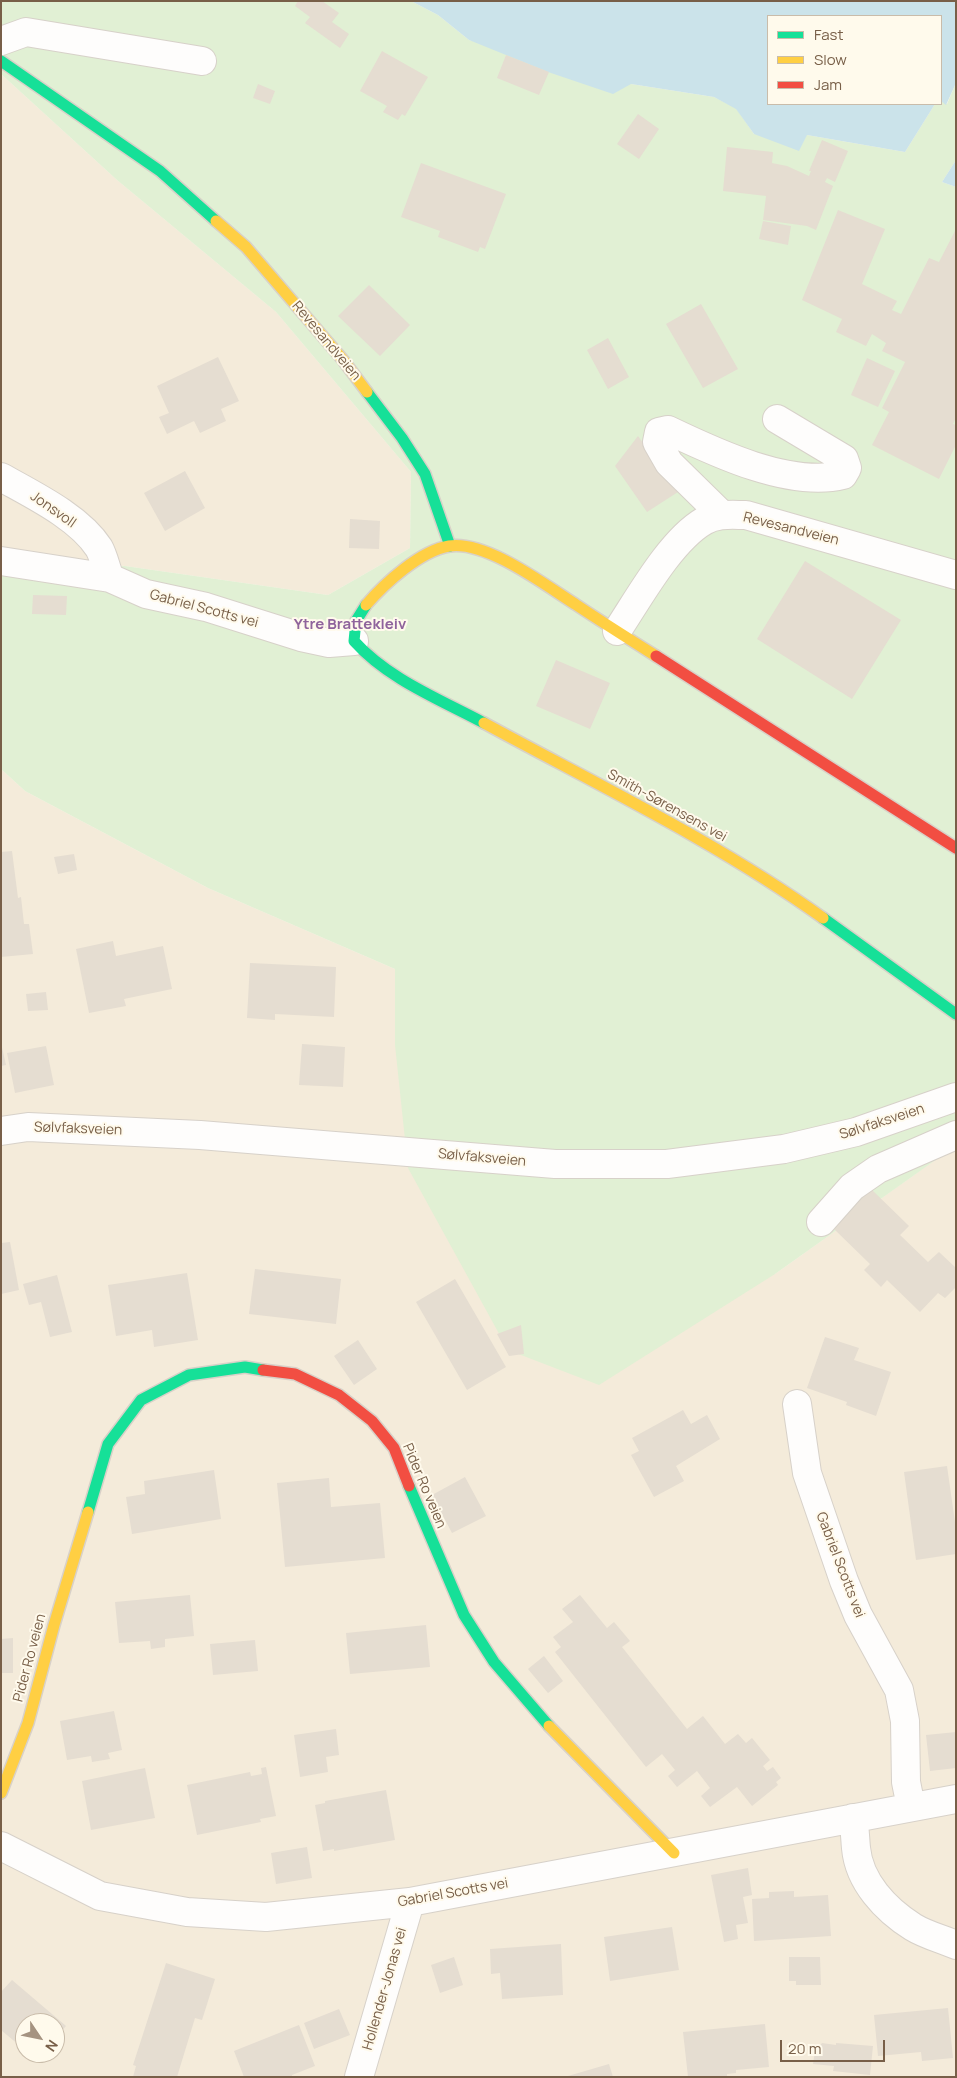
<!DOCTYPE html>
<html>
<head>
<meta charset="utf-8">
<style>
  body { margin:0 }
  #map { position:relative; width:957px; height:2078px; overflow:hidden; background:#f8f4eb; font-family:Manrope,sans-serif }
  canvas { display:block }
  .frame { position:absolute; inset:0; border:2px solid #785f48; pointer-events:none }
  .legend { position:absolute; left:767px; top:15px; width:175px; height:90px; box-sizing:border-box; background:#fffaec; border:1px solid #c9bcaa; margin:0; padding:6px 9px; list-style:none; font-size:15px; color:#785f48 }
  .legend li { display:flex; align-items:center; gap:10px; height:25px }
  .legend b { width:25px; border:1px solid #c9bcaa }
  .north { position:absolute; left:15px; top:2013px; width:50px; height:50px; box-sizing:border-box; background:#fffaec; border:1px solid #c9bcaa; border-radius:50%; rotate:124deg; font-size:14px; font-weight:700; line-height:20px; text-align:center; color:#785f48 }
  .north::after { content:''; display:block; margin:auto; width:18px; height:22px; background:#a59381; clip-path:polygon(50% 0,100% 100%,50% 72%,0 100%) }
  .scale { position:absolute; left:780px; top:2040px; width:105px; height:22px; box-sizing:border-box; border:2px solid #785f48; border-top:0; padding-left:6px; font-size:15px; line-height:18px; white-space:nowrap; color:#785f48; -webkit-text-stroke:4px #fffaec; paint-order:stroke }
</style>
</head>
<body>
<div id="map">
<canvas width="957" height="2078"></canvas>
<div class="frame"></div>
<ul class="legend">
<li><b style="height:6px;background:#16e098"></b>Fast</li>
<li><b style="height:6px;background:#ffcf43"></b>Slow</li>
<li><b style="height:6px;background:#f24e42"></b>Jam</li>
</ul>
<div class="north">N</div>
<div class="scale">20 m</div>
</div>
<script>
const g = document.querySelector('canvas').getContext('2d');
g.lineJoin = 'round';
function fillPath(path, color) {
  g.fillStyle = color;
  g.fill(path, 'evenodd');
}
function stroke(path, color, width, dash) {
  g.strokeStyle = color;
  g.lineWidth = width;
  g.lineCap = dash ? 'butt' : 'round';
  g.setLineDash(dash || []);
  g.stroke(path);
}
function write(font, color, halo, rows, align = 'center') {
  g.font = font + ' Manrope,sans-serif';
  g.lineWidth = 4;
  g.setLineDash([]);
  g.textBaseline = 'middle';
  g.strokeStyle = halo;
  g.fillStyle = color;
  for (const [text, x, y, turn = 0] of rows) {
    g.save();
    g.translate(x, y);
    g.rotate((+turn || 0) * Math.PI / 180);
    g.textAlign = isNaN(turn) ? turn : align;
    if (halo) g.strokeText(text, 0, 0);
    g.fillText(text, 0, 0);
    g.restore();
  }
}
fillPath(new Path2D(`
  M1 74 117 180 276 312 411 472 410 548 328 595 125 566 1 561Z
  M1 769 25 791 208 888 395 969V1045L775 1274 945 1153 956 1152V2077H1ZM25 2023H55V2053H25Z`), '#f4ebda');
fillPath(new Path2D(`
  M1 1H411L438 15 469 40 631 84 714 97 736 108 754 134 807 135 905 152 935 104H941V101L947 104 956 83V160L942 182 956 187V1152L944 1154 775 1274 599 1385 508 1350 408 1168 395 1045V969L208 888 25 791 1 769V561L125 566 328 595 410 548 411 472 276 312 117 180 1 74Z`), '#e1f0d4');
fillPath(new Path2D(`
  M411 1H956V83L946 105 941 101V16H768V104H935L905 152 807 135 799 151 754 134 736 109 714 97 631 84 613 94 548 72 469 40 438 15Z
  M956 160V187L942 182Z`), '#cbe3ea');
fillPath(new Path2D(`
  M298 1H322L339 13 332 22 349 34 340 48 305 23 310 17 295 6Z
  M382 51 428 77 405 116 402 114 398 120 383 112 387 106 360 91Z
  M506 55 549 72 539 95 497 78Z
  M258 84 275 91 270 104 253 98Z
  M638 114 659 129 639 159 617 144Z
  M822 140 848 151 835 182 827 178 825 182 833 186 816 230 807 226 763 220 766 196 723 191 727 147 773 152 772 163 787 166 809 176 811 171H809Z
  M421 163 506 194 485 249 480 247 478 252 438 237 440 231 401 217Z
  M838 210 885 229 862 284 897 301 892 310 901 314 929 258 939 262 956 229V418L953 424 956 425V445L939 479 872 445 889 412 882 408 905 362 882 351 886 343 872 334 866 346 836 332 842 319 802 300Z
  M763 221 791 226 788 245 759 239Z
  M369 285 410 325 380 356 338 316Z
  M701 304 738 369 703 388 666 324Z
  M608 338 629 377 608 389 587 350Z
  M218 357 239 401 221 409 226 421 200 433 194 421 167 434 159 417 169 413 157 386Z
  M867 358 895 371 878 407 851 395Z
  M638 436 678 492 647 512 615 466Z
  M185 471 205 508 165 531 144 493Z
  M350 519 380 521 379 549 349 548Z
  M805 561 901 620 852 699 757 639Z
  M33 595 67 596 66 615 32 614Z
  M556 660 610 683 590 729 536 706Z
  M12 851 18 898 21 897 24 924H29L33 954 1 957V852Z
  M74 854 77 870 58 874 54 857Z
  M113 941 116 956 163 946 172 989 124 999 126 1006 89 1013 76 949Z
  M250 963 336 967 334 1017 275 1014V1020L247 1018Z
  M46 992 48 1010 28 1011 26 994Z
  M1 1043 6 1065 1 1066Z
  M302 1044 345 1047 343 1087 299 1085Z
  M46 1046 54 1085 15 1093 7 1053Z
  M871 1189 909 1226 900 1235 928 1262 939 1252 956 1268V1287L945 1298 938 1293 920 1312 887 1280 881 1287 864 1270 870 1264 833 1228Z
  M10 1242 19 1290 1 1294V1243Z
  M255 1269 341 1279 336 1324 249 1314Z
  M187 1273 198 1340 154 1347 152 1330 116 1336 108 1285Z
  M57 1275 72 1332 50 1337 41 1302 29 1305 23 1284Z
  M455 1279 506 1367 467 1390 416 1302Z
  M521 1325 524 1354 509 1356 497 1334Z
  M825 1337 859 1348 854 1360 891 1372 876 1416 846 1405 847 1402 807 1388Z
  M358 1340 377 1369 354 1385 334 1356Z
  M683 1410 691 1424 707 1415 720 1439 676 1466 684 1481 654 1497 631 1455 639 1451 632 1438Z
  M947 1466 956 1529V1554L916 1560 904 1472Z
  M214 1470 221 1519 132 1534 126 1497 145 1494 144 1481Z
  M465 1477 486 1516 452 1533 432 1495Z
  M329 1478 331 1507 380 1503 385 1558 285 1567 277 1483Z
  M190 1595 194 1636 165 1639V1647L151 1649 150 1641 119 1643 115 1602Z
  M580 1595 607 1628 614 1622 630 1641 622 1647 687 1729 703 1716 725 1744 738 1734 746 1743 752 1738 770 1760 763 1766 767 1771 773 1767 781 1778 776 1782 778 1785 752 1806 737 1787 710 1807 701 1796 710 1788 697 1771 677 1787 668 1776 675 1770 662 1754 646 1767 555 1652 561 1647 553 1637 573 1622 562 1609Z
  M426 1625 430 1667 350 1674 346 1633Z
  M13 1638V1673H1V1639Z
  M255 1640 258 1671 213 1675 210 1644Z
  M544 1656 563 1681 548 1693 528 1669Z
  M114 1711 122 1750 108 1753 110 1759 92 1762 91 1756 67 1760 60 1721Z
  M336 1729 339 1755 326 1757 328 1772 300 1777 294 1735Z
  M956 1732V1768L930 1771 926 1735Z
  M266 1767 276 1816 260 1819 261 1822 197 1835 187 1785 250 1772 251 1776 262 1774 261 1768Z
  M145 1768 155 1818 91 1830 82 1781Z
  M386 1790 395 1840 334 1851V1849L323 1851 315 1805 325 1803V1801Z
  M307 1847 312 1878 276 1884 271 1853Z
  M748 1868 752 1895 743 1897 748 1923 736 1925 738 1939 724 1942 711 1875Z
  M794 1891V1897L828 1895 831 1936 754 1941 752 1899 769 1898V1892Z
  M672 1927 679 1970 610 1981 604 1937Z
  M561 1944 563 1995 502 1999 500 1973 491 1974 490 1949Z
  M454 1957 463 1985 440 1993 431 1965Z
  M789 1957H820L821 1985H796V1981H789Z
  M166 1963 215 1979 202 2020 195 2018 177 2077H133L136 2066 133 2065Z
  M12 1980 66 2026 55 2038V2023H25V2050L1 2030V1992Z
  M948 2008 953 2058 922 2061 921 2052 878 2056 874 2015Z
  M339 2009 350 2035 314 2049 304 2023Z
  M765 2024 769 2067 736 2070V2073L727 2074V2077H688L683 2032Z
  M299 2025 315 2066 292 2075V2077H244L234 2051Z
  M822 2043 836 2045V2043L873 2046 870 2075 833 2071 834 2066 813 2064 815 2051Z
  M28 2053H42L36 2060Z
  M609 2064 613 2077H568V2076Z`), '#e5ddd1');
const street = new Path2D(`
  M1 41 26 32 202 61
  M1 477C33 495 79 517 99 548 104 557 106 569 110 578
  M722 515 669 463 657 442 659 432 668 430C716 453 790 488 843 475L847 468 844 459 777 419
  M1 561 110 578 146 594 206 607 301 637 329 643 354 641
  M617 631C639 598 670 541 704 521 717 513 732 515 746 515L956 575
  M1 1131 28 1127 200 1135 555 1164H667L784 1149 856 1132 956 1097
  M821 1222 852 1187 878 1169 956 1135
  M797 1404 807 1473 844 1581 858 1615 899 1690 905 1721 906 1782 911 1807
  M853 1818C855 1828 855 1838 856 1848 859 1882 886 1910 913 1927 926 1935 942 1939 956 1945
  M1 1846 100 1896 187 1912 266 1917 410 1902 956 1799
  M359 2077 410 1902`);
const fast = new Path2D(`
  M1 61 160 171 216 221
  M367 392 402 438 425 474 450 546
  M366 605 356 621 354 641C388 679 439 699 484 723
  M823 918 956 1014
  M409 1486 464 1615 494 1662 549 1726
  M88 1512 108 1444 141 1400 189 1375 245 1367 263 1370`);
const slow = new Path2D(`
  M216 221 246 247 343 360 367 392
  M366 605C385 583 420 551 449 546 486 540 545 585 575 604 602 622 629 639 656 656
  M484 723C598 785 717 842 823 918
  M549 1726 674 1853
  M1 1793 28 1723 54 1625 88 1512`);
const jam = new Path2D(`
  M656 656 956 848
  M263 1370 295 1374 339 1395 372 1421 394 1448 409 1486`);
stroke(street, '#d7d1c9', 30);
stroke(fast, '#d8d1c8', 14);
stroke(slow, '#d8d1c8', 14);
stroke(jam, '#d8d1c8', 14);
stroke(street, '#fefdfc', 28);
stroke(fast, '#16e098', 11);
stroke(slow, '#ffcf43', 11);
stroke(jam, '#f24e42', 11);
write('14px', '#785f48', '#fffaec', [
  ["Revesandveien",326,341,50],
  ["Jonsvoll",53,510,35],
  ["Revesandveien",791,529,14],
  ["Gabriel Scotts vei",204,609,15],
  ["Smith-Sørensens vei",667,806,29],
  ["Sølvfaksveien",882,1122,-18],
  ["Sølvfaksveien",78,1129,2],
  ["Sølvfaksveien",482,1158,5],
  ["Pider Ro veien",424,1486,67],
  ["Gabriel Scotts vei",840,1565,69],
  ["Pider Ro veien",30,1658,-75],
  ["Gabriel Scotts vei",453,1893,-10],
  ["Hollender-Jonas vei",385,1989,-74]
]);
write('bold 15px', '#8f639c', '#fffaec', [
  ["Ytre Brattekleiv",350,625]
]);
</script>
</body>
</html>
